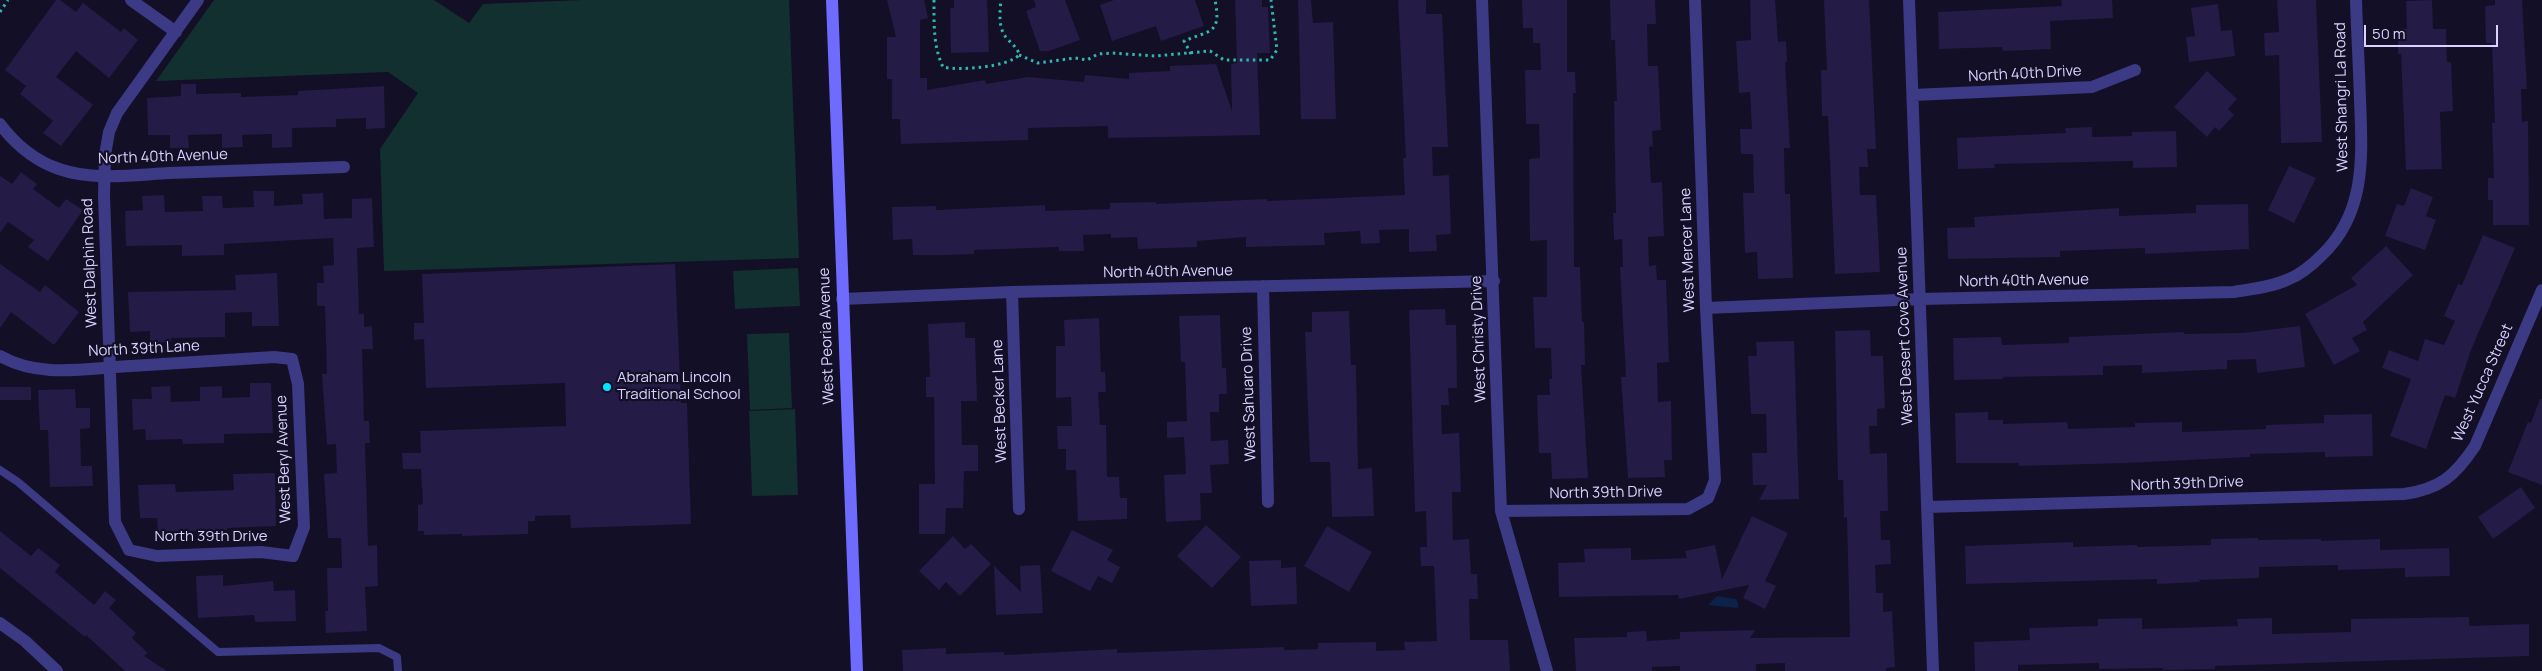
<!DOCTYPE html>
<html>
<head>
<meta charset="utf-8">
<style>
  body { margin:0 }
  #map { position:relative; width:2542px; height:671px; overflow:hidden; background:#130f26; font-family:Manrope,sans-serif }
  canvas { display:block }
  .scale { position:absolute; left:2364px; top:25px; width:134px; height:22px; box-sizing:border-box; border:2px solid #d9d4ff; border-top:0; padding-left:6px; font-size:15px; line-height:18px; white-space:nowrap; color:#d9d4ff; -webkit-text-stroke:4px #130f26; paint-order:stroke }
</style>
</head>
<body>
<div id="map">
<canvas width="2542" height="671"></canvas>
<div class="scale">50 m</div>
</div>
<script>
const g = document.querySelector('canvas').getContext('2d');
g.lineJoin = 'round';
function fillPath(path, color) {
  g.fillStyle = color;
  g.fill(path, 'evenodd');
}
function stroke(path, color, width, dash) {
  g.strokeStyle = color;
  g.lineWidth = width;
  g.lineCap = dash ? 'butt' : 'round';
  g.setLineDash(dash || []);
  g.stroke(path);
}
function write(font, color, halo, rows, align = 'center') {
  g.font = font + ' Manrope,sans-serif';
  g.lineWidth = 4.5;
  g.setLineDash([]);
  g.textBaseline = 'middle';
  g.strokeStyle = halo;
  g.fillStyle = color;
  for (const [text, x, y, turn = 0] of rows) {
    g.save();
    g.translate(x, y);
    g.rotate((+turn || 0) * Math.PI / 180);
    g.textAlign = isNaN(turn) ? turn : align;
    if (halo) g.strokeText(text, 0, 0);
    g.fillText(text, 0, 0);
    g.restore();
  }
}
fillPath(new Path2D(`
  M214 0H434L469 23 483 4 583 0H789L799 258 384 271 380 149 418 93 388 72 156 81Z
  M798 268 800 306 735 309 733 271Z
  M789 333 792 408 750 410 747 334Z
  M795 409 798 495 752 496 749 411Z`), '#12302f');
fillPath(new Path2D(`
  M1717 596 1736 599 1739 606 1737 608 1708 605Z`), '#0c2248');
fillPath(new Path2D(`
  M56 0H60L76 12 83 3 121 32 124 28 138 40 109 78 76 51 56 77 93 105 61 146 43 133 53 121 20 94 26 86 5 70Z
  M887 0H924L928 18 920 20V78H927V90L985 80 986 84 1028 77 1084 82 1085 75 1129 79V73L1170 71V66L1216 64 1232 111 1231 64 1237 63 1235 0H1262V7H1268L1270 53H1257L1260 135 1108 138V126L1028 128V140L901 144 900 119H892V79H887V37H896Z
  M954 0H987L989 52 951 53 950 8H954Z
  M1034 0H1065L1080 40 1049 51H1040L1026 11 1036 7Z
  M1114 0H1195L1204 26 1161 41 1156 26 1112 41 1100 5Z
  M1298 0H1311L1313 23 1333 22 1336 119H1301Z
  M1398 0H1426V14H1442L1448 147H1432L1433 176 1449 175 1451 234 1436 235 1437 251 1409 252V229L1379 230 1380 243 1361 244 1360 231 1324 233 1325 245 1246 247V237L1197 241V247L1138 249 1137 237 1111 238V234L1083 235 1084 251H1059V247L974 250V254L944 255H913L912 239 893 240 892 207 936 206V210L1045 205V211L1110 209V203L1156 202V204L1267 199V201L1405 195 1403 158H1406Z
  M1522 0H1567V72H1575L1576 93H1573L1574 267H1580L1582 322H1584L1585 365H1581L1588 478 1552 479 1551 453H1539L1537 395H1550L1549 379H1552L1551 348H1535L1533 297H1547V240L1530 241 1529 159 1540 158 1539 124H1526L1525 70H1541L1540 43H1533V28H1523Z
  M1610 0H1655L1656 24H1647L1648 66H1658L1661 130 1652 131 1653 146 1649 147 1651 183 1662 182 1664 236 1648 237 1649 266 1656 265 1657 280H1666L1669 362 1657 363 1658 402 1671 401 1672 460H1664L1665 477 1628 478 1621 377H1626L1620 267H1623L1622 239 1614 240 1613 213H1616L1614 101H1617L1615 40H1611Z
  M1750 0H1775L1778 42 1786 41 1787 62H1785L1790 148H1784L1785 194H1790L1793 278 1758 279 1757 252 1745 253 1743 193H1754L1753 154H1741L1740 129H1752L1750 92 1739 93 1736 41 1751 40Z
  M1824 0H1869L1876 149H1867L1868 167H1859L1860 195H1876L1880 272 1835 274 1828 116H1822L1821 70H1827Z
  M2061 0H2112L2113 18 2050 21 2051 49 2003 51 2002 47 1939 49 1938 12 2062 6Z
  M2277 0H2316L2322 142 2281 143 2279 55 2265 56 2264 33 2279 32Z
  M2432 0 2433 29H2446L2447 62H2451L2453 111 2440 112 2442 169 2406 170 2401 54H2398V29H2407L2406 1Z
  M2495 0H2522L2527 89H2521L2522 122 2528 121 2529 225H2493V200H2488V178H2494L2492 123H2495L2492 43H2486L2485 6 2495 5Z
  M2218 4 2221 31 2232 30 2235 56 2189 62 2186 37 2195 36 2191 8Z
  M2207 71 2237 99 2228 109 2234 115 2219 131 2215 127 2207 137 2174 107Z
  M181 84H196V94L241 93V97L298 95V91L384 86 385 128 366 129V118L336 119V127L292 128V147L272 148V134L242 135 243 147 222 148V134L188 135 189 148H170V135H148L147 98 181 96Z
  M2092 127V137L2132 136V132L2176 131 2177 167 2133 168V161L1994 164 1995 168 1958 169 1957 138 2066 133 2065 128Z
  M2289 166 2316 178 2294 223 2268 210Z
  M21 172 37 184 33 189 59 208 66 199 83 210 48 261 28 247 34 240 8 222 0 233V176L12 184Z
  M2411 188 2433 197 2426 216 2436 220 2425 250 2385 236 2397 204 2404 206Z
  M253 191H274V206L303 204 302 194 323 193 324 219 352 218V199L372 198 374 247 357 248 359 314H364V327L372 326 373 349H362L364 421H369L370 443H365L368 546 377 545 378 586 365 587 367 631 326 633 325 611H328L327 568H342L341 538H328L324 474 337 473 336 444 327 445 322 374H327L325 306H317V283H324L323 266 334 265 333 238 224 244V255L182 256V245L126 246 125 211 143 210 142 196 164 195 165 212 203 211 202 196H222L223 208 254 207Z
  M2248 204 2249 249 2145 254V248L2060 251V257L1948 259 1947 228 1975 227 1974 217 2119 208V216L2196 213V205Z
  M2483 235 2515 248 2471 350 2455 398 2445 395 2426 449 2390 436 2411 379 2382 368 2389 350 2418 361 2425 339 2444 345 2455 321 2444 316 2458 284 2462 285Z
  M2386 246 2413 275 2363 322 2367 330 2352 338 2360 351 2334 365 2305 314 2357 285 2351 278Z
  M0 264 40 292 45 285 79 312 54 345 11 312 0 328Z
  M675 264 681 403H687L691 524 571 528 570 515 535 516V521H528V534L462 536V534L424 535V531H418V505L423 504 421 469H403L402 453H421L420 431 566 426 565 383 426 388 424 339 414 340V323H424L422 274Z
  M277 273 279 326H252V312L225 313V337L171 338V342L150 343V331L130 332 128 292 236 290 235 275Z
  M1445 309 1446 325H1456L1457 388H1448L1449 405H1441L1442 434 1459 433 1461 492H1452L1453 540 1469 539 1471 574H1477L1478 599H1469L1470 640H1508L1510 671H903L902 650 946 648V654L1004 652V655L1117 649V653L1284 647V650L1318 649V643L1376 642V651L1405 650 1404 642 1437 641 1434 566H1421L1420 547H1427L1426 511 1415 512 1409 310Z
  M1349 311 1351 365H1356L1358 469 1372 468 1374 516 1332 517 1330 462H1310L1305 332H1312V312Z
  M1220 315 1222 368H1226L1227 394H1219V412H1210L1211 441 1228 440 1229 464 1210 465 1212 493H1200L1201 520 1166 522 1164 475 1186 474 1184 437 1167 438V422L1187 421 1185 362H1181L1179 316Z
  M1099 318 1101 372H1105L1106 392H1098L1100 425H1106L1107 477H1119L1120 498H1127V519L1078 521 1076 470H1066V449H1058L1057 426H1072L1071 397 1056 398V346H1065L1064 320Z
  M965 322V338H975L977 401H961L962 445H978V471H964L963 508H946L945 534H919V484H935L934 397H926V377H930L928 324Z
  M2300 326 2305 367 2257 373 2256 359 2227 360V369L2142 373V365L2103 366V375L2003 377V379L1954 380 1953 338 2001 337 2002 345 2069 343V337L2184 332V334L2242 333Z
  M1870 330 1871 356H1883L1885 408 1877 409V426H1869L1870 454 1887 453 1888 511H1880L1881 540H1890L1891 564 1875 565 1876 593H1883V612L1892 611 1895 667 1886 668V671H1785V663L1756 664V671H1680V666L1652 667V671H1576L1574 638 1627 637V632L1646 631 1647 641 1680 639V632L1755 630 1750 638 1850 637 1847 517 1844 518 1843 480H1838L1835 331Z
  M1794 341 1799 499 1759 500 1767 485H1753L1752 453H1767L1766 414H1751L1748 356H1757L1756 342Z
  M250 383H271L273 433 224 434V443L183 444 182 439 146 440 145 429 133 430 132 399H152L151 387 170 386 171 402 200 401V387L222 386V398L250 397Z
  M0 387H31V400H0Z
  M75 389 76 408H90V428L80 429 81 466H92L93 486 50 487 48 430H40L38 390Z
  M2540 399H2542V485L2508 472 2528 422 2531 423Z
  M1988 412V420H2003V424L2067 422 2068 429 2135 427V423L2182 422V432L2266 429V425L2324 423V415L2372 414 2373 456 2325 457V452L2250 454V457L2126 463 2019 466V463H1956L1955 413Z
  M275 473 276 526 227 528V530L158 532 157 518H140L138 485 175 484 176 492 234 490 233 474Z
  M2521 487 2535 508 2493 539 2478 517Z
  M1752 516 1788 533 1765 581 1776 586 1765 609 1743 598 1749 585 1679 599 1678 595 1559 597 1558 563 1585 562 1584 549 1631 548V560L1687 558 1685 551 1715 545 1722 579Z
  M1206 525 1241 557 1212 588 1177 556Z
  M1327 526 1372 552 1349 592 1304 566Z
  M1072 530 1113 550 1107 560 1120 567 1112 583 1098 576 1090 591 1051 571Z
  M0 531 31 556 38 548 60 565 55 572 94 605 105 591 116 600 109 608 136 633 132 638 148 653 144 656 167 671H125L86 635 85 637 0 568Z
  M953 536 965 549 971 544 991 564 960 596 946 582 939 590 919 571Z
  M2258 538V540L2321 539V541L2380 539V550L2449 548 2450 576 2405 577V568L2338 570V565L2259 567V578L2199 580 2200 582 2157 584V579L1966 584 1965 546 2073 542V547L2137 545V547L2211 545V539Z
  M1281 560V568L1296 567 1297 604 1251 606 1249 561Z
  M1040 565 1043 613 996 615 994 566 1021 592 1020 566Z
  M223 575V586L273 581 274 591 295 590 296 621 255 622 254 615 198 618 196 576Z
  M2469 617V626L2529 624V656L2215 666V669L2163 670V668L2099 669V663L2018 665V671H1975L1974 642 2030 640 2029 628 2098 626V619L2142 618V629L2238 626 2237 619 2272 618V634L2351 632V619Z`), '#241b47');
stroke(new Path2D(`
  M934 0C934 23 933 46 943 67 959 71 1008 67 1019 55 1018 47 1009 42 1005 36 998 26 1000 11 1001 0
  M0 12 8 0
  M1191 54 1184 41C1209 30 1222 35 1215 0
  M1019 55 1038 63 1075 58 1087 60 1098 54 1112 53 1155 56 1210 51 1224 60H1270L1277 50 1271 0`), '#2fb8b0', 3, [2.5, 4]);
stroke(new Path2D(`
  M0 470 18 482 218 652 379 648 397 657 398 671`), '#3d3a85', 8);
stroke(new Path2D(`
  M131 0 176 32
  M1482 0 1501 511 1547 671
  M1909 0 1933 671
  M1913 95 2092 87 2135 70
  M0 124C15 144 36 161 59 169 93 181 134 175 169 173 227 171 286 169 344 167
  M1263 286 1268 502
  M1012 292 1019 509
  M842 299 1012 292 1494 281
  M1706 308 1920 299 2234 292C2252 289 2272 287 2289 279 2302 274 2313 264 2322 255 2367 212 2362 155 2360 99 2359 66 2357 33 2356 0
  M0 356C40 379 87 368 131 366L274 357 292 359 298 384 304 527 293 556 261 552 157 556 129 550 115 522 104 195 105 155 109 132 117 113 198 0
  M1927 507 2404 494C2440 489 2455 476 2475 446L2542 290
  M1501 511 1688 509 1708 498 1715 480 1706 308 1695 0
  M0 623 25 641 57 671`), '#3d3a85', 12);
stroke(new Path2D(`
  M832 0 857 671`), '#6f6bff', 12);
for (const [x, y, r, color] of [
  [607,387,5,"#00e5ff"]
]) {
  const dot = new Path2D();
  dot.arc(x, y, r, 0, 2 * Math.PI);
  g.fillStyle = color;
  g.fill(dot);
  stroke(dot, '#130f26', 2);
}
write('15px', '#d9d4ff', '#130f26', [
  ["North 40th Drive",2025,74,-3],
  ["West Shangri La Road",2342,97,-91],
  ["North 40th Avenue",163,157,-2],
  ["West Mercer Lane",1688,250,-92],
  ["West Dalphin Road",90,263,-92],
  ["North 40th Avenue",1168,272,-1],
  ["North 40th Avenue",2024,281,-1],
  ["West Peoria Avenue",827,336,-92],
  ["West Desert Cove Avenue",1905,336,-92],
  ["West Christy Drive",1479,339,-92],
  ["North 39th Lane",144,349,-3],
  ["West Yucca Street",2483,383,-66],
  ["West Sahuaro Drive",1249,394,-92],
  ["West Becker Lane",1000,401,-92],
  ["West Beryl Avenue",284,459,-92],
  ["North 39th Drive",2187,484,-2],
  ["North 39th Drive",1606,493,-1],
  ["North 39th Drive",211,537]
]);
write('15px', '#d9d4ff', '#130f26', [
  ["Abraham Lincoln",617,378],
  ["Traditional School",617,395]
], 'left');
</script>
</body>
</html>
